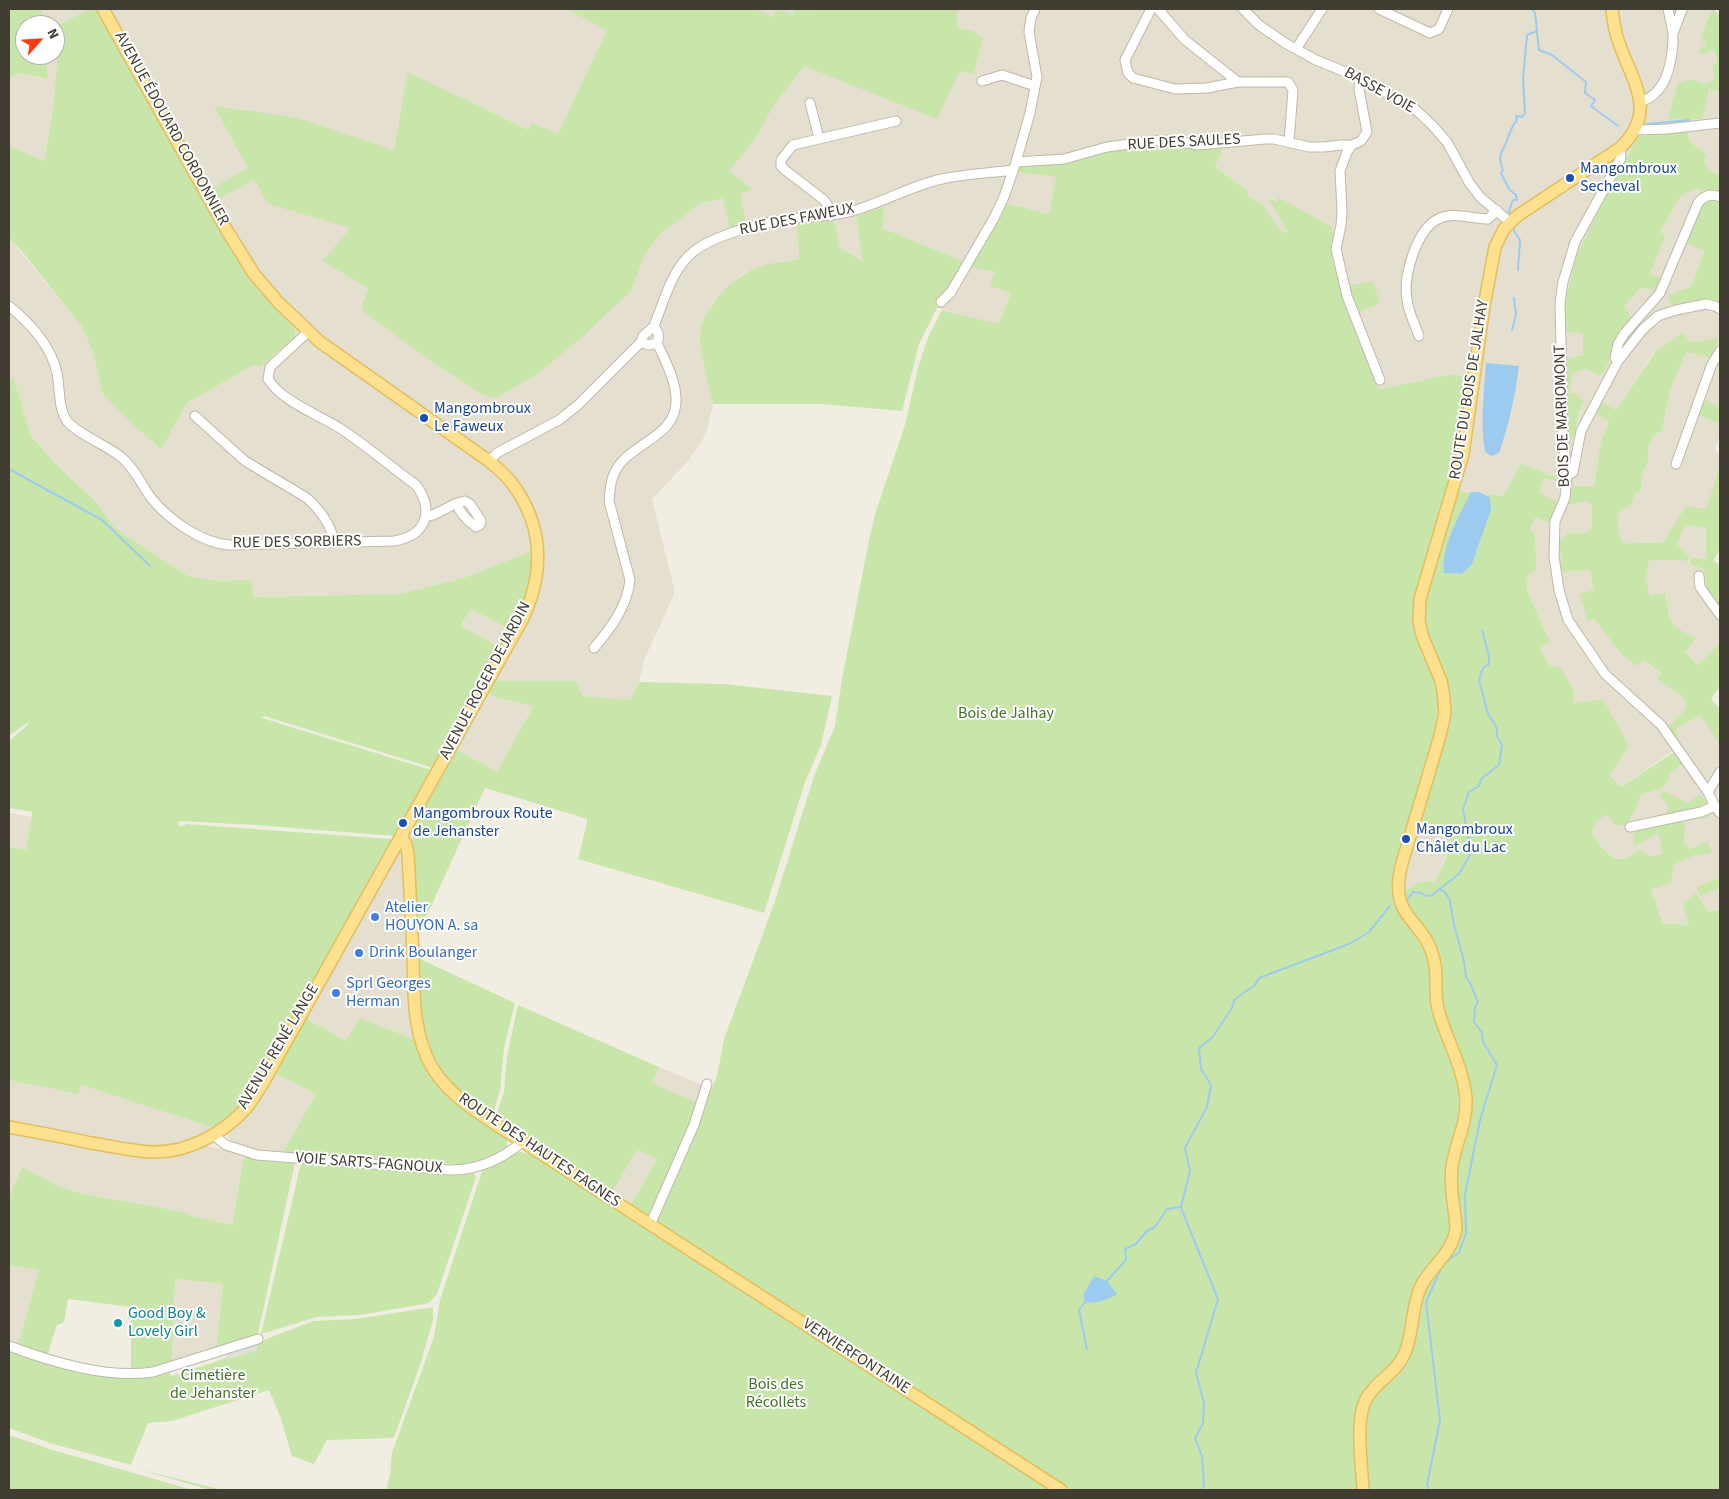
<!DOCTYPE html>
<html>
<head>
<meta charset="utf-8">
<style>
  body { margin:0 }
  #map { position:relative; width:1729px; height:1499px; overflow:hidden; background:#f1ede2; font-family:"Source Sans 3",sans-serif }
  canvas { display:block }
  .frame { position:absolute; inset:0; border:10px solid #423d33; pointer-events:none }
  .north { position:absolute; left:15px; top:15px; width:50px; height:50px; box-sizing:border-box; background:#fff; border:1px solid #b3b1ad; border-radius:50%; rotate:64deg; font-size:14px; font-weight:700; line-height:20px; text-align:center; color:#423d33 }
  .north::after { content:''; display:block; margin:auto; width:18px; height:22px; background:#f93b11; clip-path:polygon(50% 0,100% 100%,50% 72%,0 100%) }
</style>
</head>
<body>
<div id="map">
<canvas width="1729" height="1499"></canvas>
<div class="frame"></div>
<div class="north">N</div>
</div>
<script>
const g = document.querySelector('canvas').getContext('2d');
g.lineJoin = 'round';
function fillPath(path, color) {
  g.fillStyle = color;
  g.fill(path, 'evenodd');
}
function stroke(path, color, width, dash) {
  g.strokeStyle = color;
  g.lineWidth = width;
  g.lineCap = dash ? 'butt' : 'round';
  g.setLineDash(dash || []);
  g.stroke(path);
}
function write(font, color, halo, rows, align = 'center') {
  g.font = font + ' "Source Sans 3",sans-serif';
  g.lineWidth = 4;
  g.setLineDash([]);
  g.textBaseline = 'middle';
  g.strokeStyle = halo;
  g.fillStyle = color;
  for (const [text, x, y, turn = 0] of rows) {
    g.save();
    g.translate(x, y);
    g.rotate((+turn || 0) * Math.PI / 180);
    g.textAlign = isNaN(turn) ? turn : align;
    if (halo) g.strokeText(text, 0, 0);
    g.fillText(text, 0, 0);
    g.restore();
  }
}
fillPath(new Path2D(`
  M42 9H89L60 24 53 109 44 161 9 145V78L18 73 48 79 46 55H55V25H43Z
  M99 9H1712L1702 33 1701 40 1706 46 1702 54 1714 50 1717 63 1712 65 1714 76 1713 81 1704 84 1692 79 1720 93V175L1710 172 1706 167 1704 158 1708 155 1689 141 1688 131 1639 136 1610 186 1576 257 1566 292 1583 333V355L1567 360 1566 445 1554 477 1521 463 1503 496 1485 494 1479 492 1471 493 1453 491 1446 375 1380 389 1365 351 1278 197 1277 202 1269 199 1288 234 1280 231 1263 205 1248 196 1247 190 1215 167 1218 157 1016 172 1056 177 1049 214 971 267 995 272 1011 293 997 325 938 308 965 262 881 228 884 207 856 216 864 261 840 248 800 260 761 266 742 274 712 303 700 341 713 404 706 434 689 460 652 499 674 588V594L645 658 639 682 630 700 582 696 498 698 533 705 497 773 455 749 417 819 413 838 418 1041H346L302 1016 431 770 430 767 435 765 500 648 461 627 471 609 511 630 534 551 463 578 400 594 253 597 236 581H217L188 576 115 528 97 503 56 464 31 436 14 379H9V241L10 239 82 327 92 350 103 395 161 448 187 403 251 367 295 328 248 277Z
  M1695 189 1704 192 1714 191 1720 193V202L1709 199 1685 244 1704 250 1691 287 1678 291 1674 307 1706 300 1720 303V406L1703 399 1697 415 1720 424V435L1715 450 1720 454V466L1706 510 1686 506 1662 543 1649 541 1633 544 1623 543 1618 530V514L1632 504 1635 493 1641 490 1642 476 1648 461V447L1654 435 1662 431 1670 391 1686 351 1719 338 1690 342 1655 351 1616 410 1595 413 1609 422 1601 440 1594 486 1570 505 1586 501 1592 506V527L1586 533H1569L1590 570 1593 591 1579 594 1588 620 1594 618 1620 653 1644 660 1661 675 1657 679 1683 696 1687 707 1667 729 1679 747 1620 787 1608 774 1629 746 1573 703V688L1560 667H1549L1539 648 1550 642 1527 590 1530 532 1535 518 1551 523 1557 502 1539 494 1544 478 1561 483 1567 471 1571 440 1576 434 1579 412 1584 401 1575 394 1570 393 1572 374 1585 369 1601 376 1608 365 1617 337 1632 317 1623 308 1641 288 1657 290 1649 275 1666 236 1660 232 1679 199 1683 195Z
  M1685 525 1706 528V559L1691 558 1690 561 1691 565 1704 569 1706 578V585L1720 608V642L1698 665 1685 652 1679 631 1671 620 1665 593 1650 595 1646 581 1648 560H1682L1687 563 1689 556 1677 544Z
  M1700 715 1720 745V782L1716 797 1720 804V878L1702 884 1701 896 1720 888V910L1708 911 1696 893 1690 925 1661 923 1651 889 1672 865 1696 855 1712 852 1690 849 1684 843V820L1695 807 1713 814 1688 803 1668 806 1665 817 1633 833 1635 847 1658 832 1664 854 1651 856 1639 849 1624 859 1616 858 1607 853 1592 833 1595 821 1607 815 1637 807 1641 795 1655 790 1658 791 1665 786 1672 771 1689 760 1680 745 1676 729Z
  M9 813 31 817 26 850 9 847Z
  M1420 820 1442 831 1449 841V848L1435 883 1423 881 1402 898 1404 869Z
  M659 1067 703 1085 698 1103 651 1083Z
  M272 1072 316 1094 282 1153 257 1151 234 1144 228 1138 227 1134Z
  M9 1080 78 1094 81 1085 214 1128 207 1133 181 1142 143 1148 9 1123Z
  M9 1130 146 1155 202 1146 227 1149 244 1156 232 1225 188 1215V1213L80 1193 59 1186 23 1168 9 1198Z
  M637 1149 657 1159 630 1206 611 1194Z
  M9 1266 39 1270 17 1348 9 1344V1311L10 1306 9 1305Z
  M175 1279 223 1284 216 1348 172 1362Z`), '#e5dfd0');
fillPath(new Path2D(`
  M9 9H42L43 25H25V55H46L48 79 19 73 9 78Z
  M89 9H99L248 277 295 328V337L259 367 254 365 187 403 161 449 136 427 103 395 92 350 82 327 20 249 10 239 9 241V145L44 161 53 109 60 24Z
  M566 9H755L773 17 776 9 792 14 795 9 811 11 812 9H959L957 15V28L972 31 983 38 973 74 960 71 937 119 804 66 774 105 755 139 729 171 753 190 740 194 746 223 730 228 723 198 701 203 659 235 644 256 631 291 581 338 536 375 496 398 483 395 428 359 361 310 368 288 322 261 351 228 268 204 254 179 219 199 213 188 248 168 214 106 294 117 394 150 408 72 528 130 532 123 558 134 607 30Z
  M1712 9 1720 14V93L1709 88 1702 119H1668L1678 83 1692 79 1704 84 1713 81 1714 76 1712 65 1717 63 1714 50 1702 54 1698 51 1706 46 1701 40 1702 33Z
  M1688 131 1689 141 1708 155 1704 158C1706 169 1709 172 1720 175V193C1712 190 1704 192 1695 189L1683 195 1679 199 1660 232 1666 235 1650 274 1662 278 1657 290 1641 288 1624 307 1632 317 1617 337 1608 365 1601 376 1585 369 1572 374 1570 393H1575L1584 401 1579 412 1575 434 1571 440 1567 471 1562 483 1544 478 1539 493 1558 502 1551 523 1535 518 1530 531 1535 534 1536 570 1528 575 1527 590 1550 642 1540 648 1549 666 1560 667 1573 688V703L1603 699 1629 746 1609 775 1621 787 1674 752 1679 747 1667 729 1687 707 1683 697 1657 679 1661 674 1644 660 1637 666 1620 653 1594 618 1588 621 1579 594 1593 590 1590 570 1562 572 1559 540 1569 533H1586L1592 527V506L1586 501 1570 505 1567 502 1573 486H1594L1601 440 1609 422 1594 413 1601 402 1616 410 1656 351 1683 333 1690 342 1719 338 1710 358 1686 352 1670 391 1662 431 1654 435 1648 447V461L1642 476 1641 490 1635 493 1632 504 1618 514V530L1623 543C1636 544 1648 541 1662 543L1686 506 1706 509 1720 466V549L1714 560 1720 566V608L1716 604 1707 589 1704 569 1691 565 1690 561 1691 558 1706 559V528L1685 525 1677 544 1689 556 1687 563 1682 560H1649L1646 581 1650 595 1665 593C1671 621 1668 627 1696 637L1685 652 1698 665 1720 642V686L1711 699 1720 709V745L1700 715 1676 729 1680 745 1689 760 1672 771 1665 786 1658 791 1655 790 1641 795 1637 807 1627 824 1616 826 1607 815 1596 821 1592 833C1599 843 1611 864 1626 858 1630 856 1635 852 1639 849L1651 856 1663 854 1658 833 1634 847 1633 833 1654 819 1665 817 1668 806 1660 795 1664 791 1688 803 1701 794 1713 814 1702 819 1694 807 1685 820 1684 843 1690 849 1708 841 1712 853 1696 855 1673 865 1671 883 1651 889 1662 923 1689 925 1683 905 1696 893 1708 911 1720 910V1490H1071L656 1224 717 1076 724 1039 775 901 814 776 835 726 842 679 869 540 876 511 905 425 919 364 929 335 942 310 998 324 1011 293 990 286 995 272 970 267 1005 203 1049 214 1056 177 1016 172 1018 164 1155 144 1224 145 1215 167 1247 190 1248 196 1263 205 1281 231 1288 233 1268 198 1277 202 1278 197 1332 227 1337 270 1365 351 1380 389 1446 375 1473 376 1454 491 1471 493 1452 532 1444 573 1462 574 1472 564 1481 538 1490 497 1485 494 1503 496 1521 463 1554 477 1566 445 1567 359 1583 355V333L1567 332 1564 304 1576 257 1610 186 1639 136ZM1420 821C1427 824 1437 826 1442 831 1457 844 1441 868 1435 882 1416 880 1413 883 1403 897L1404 869Z
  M1709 199 1720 202V303L1706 300 1673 307 1668 296 1678 291 1691 287 1704 251 1684 243 1703 202Z
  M884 207 882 228 965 262 943 296 919 344 902 411 821 404H713C709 385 701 358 700 339 699 310 734 274 761 266 773 262 787 262 799 259L797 223 834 221 840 248 863 261 856 216Z
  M1373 281 1380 304 1356 313 1347 286Z
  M9 379H14L31 436 56 464 97 503 115 528 188 576 217 581 252 580 253 597 400 594 463 578 535 550 526 604 511 630 471 609 461 626 500 647 435 766 430 767 264 716 262 718 431 770 396 836 254 825 180 821 178 823 180 827 187 824 390 839 394 841 246 1101 228 1118 214 1128 81 1085 78 1094 9 1080V847L26 850 32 812 9 808V741L29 724 27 723 9 736Z
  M1703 399 1720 406V424L1697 415Z
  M494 681H575L583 696 630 700 639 682 724 684 832 696 821 745 805 782 764 913 578 859 587 823V819L485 788 417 937 413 853V838L417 819 455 749 497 772 533 706 498 698 487 692Z
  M1720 878V888L1701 896 1696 888 1702 884Z
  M418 958 515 1003 504 1048 500 1090 492 1117C475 1105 457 1094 444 1077 418 1043 419 999 418 958Z
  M518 1005 659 1067 652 1083 698 1103V1108L649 1220 630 1206 657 1159 637 1150 611 1194 495 1119 504 1092 507 1056Z
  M302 1016 346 1041 360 1018 418 1041 429 1066 507 1137V1147L496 1156 471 1165 282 1153 316 1094 272 1072Z
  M521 1152 536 1156 625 1215 645 1225 1049 1490H386L390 1474 392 1453 434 1337 440 1300 482 1171 511 1154Z
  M244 1156 295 1163 257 1338 216 1348 223 1284 175 1279 172 1362 152 1370 131 1371V1307L68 1299 64 1322 57 1325 47 1356 17 1348 39 1270 9 1266V1198L22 1167 59 1186 80 1193 189 1213V1215L232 1225Z
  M301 1163 456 1175 473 1173 475 1174 476 1177 437 1294 429 1303 361 1315 317 1317 261 1334Z
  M433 1307V1320L420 1365 394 1438 327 1440 314 1464 292 1456 280 1416 269 1390 172 1421 148 1423 131 1465 53 1444 9 1428V1351C50 1364 128 1387 169 1373L171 1376 218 1361 227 1357V1359L257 1350 256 1343 313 1321 356 1319Z
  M9 1435 53 1450 193 1490H9Z
  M138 1469 223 1490H210Z`), '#c9e6aa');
fillPath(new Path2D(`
  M256 1343 257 1350 227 1359 225 1354Z`), '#e1dfdb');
fillPath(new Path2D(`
  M1486 363 1519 366C1515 397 1509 424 1499 453L1492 456 1485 452C1480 423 1484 393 1486 363Z
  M1471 492H1479L1490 497 1491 510 1472 564 1462 574 1444 573C1441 545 1459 517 1471 492Z
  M1094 1276 1107 1281 1117 1294C1108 1300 1096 1304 1085 1302L1083 1295Z`), '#9dcbef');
stroke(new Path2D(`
  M1537 32 1539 50 1552 55 1586 82 1585 93 1595 100 1591 106 1618 126
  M1647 124 1689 120
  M1508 214 1513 200H1517L1516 195 1509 189 1501 173 1503 170C1496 153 1504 151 1508 138 1511 130 1511 127 1517 120L1516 116 1522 117 1525 113 1523 79 1527 35 1537 31 1535 13 1532 9
  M1513 226 1514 231 1520 240 1518 270
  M1512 330 1516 315 1514 298
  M9 469 102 520 150 566
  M1439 889 1445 892 1450 901 1454 925 1464 961 1466 977 1470 983 1478 1002 1475 1007 1474 1022 1482 1032 1483 1042 1497 1065 1480 1120 1465 1195 1466 1233 1459 1253 1445 1262
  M1408 899 1413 892 1421 893 1426 896 1432 895 1459 874 1471 853 1463 809 1469 792 1479 786 1481 779 1499 765 1502 745 1497 736V728L1488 714 1479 680 1483 668 1489 664V656L1482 630
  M1181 1208 1218 1299 1196 1373 1204 1403 1203 1423 1195 1438 1202 1456 1204 1486 1201 1490
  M1106 1282 1126 1260 1125 1249 1136 1244 1147 1231 1155 1227 1167 1209 1181 1207 1190 1171 1185 1148 1207 1107 1211 1085 1201 1069 1199 1048 1212 1038 1232 1008 1234 1000 1255 985 1259 978 1349 944 1369 932 1390 906
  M1086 1301 1079 1310 1087 1350
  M1429 1490 1427 1485 1440 1420 1426 1302 1441 1268`), '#9dcbef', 2);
const minor = new Path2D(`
  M1151 9 1125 60 1128 73 1133 78 1175 89 1207 88 1238 82H1288L1293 90 1289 142
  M1158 9 1185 40 1238 82
  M1243 9 1259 25 1285 43 1316 60 1360 78 1416 110 1432 125 1447 142 1470 184 1481 198 1510 222
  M1379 9 1430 33 1439 29 1448 9
  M1668 9 1673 32
  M1296 49 1322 9
  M982 81 1002 75 1035 86
  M1640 102C1666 94 1671 66 1673 43 1673 39 1672 34 1674 31 1676 24 1680 16 1682 9
  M810 103 819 138
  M1635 130 1667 129 1720 123
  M1352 145 1347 152 1340 171 1342 212 1341 225 1336 249 1347 296 1380 380
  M1620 148 1621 158 1575 242 1563 282 1560 303 1563 435 1567 476 1565 498 1555 521 1554 556 1559 590 1568 620 1605 674 1661 725 1708 792 1715 806 1720 813
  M1016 162 1064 159 1107 147 1153 141 1168 140 1198 145 1265 139H1274L1309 147H1324L1341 145H1352L1361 141 1367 132 1359 89 1360 78
  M831 216 828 206 824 200 785 170 781 166V160L793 145 896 121
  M941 302 951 292 994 218 1004 197 1016 162 1030 113 1037 77 1029 32 1031 18 1035 9
  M9 306C30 323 51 346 57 373 60 388 58 408 67 421 77 434 107 445 121 457 135 468 141 485 152 499 169 520 202 543 229 545L394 541C426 536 435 511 416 485 391 467 367 446 341 429 320 415 282 402 268 379L270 367 308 332
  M654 326C664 301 672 269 693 252 714 235 761 223 789 219 809 216 829 217 849 212 881 204 909 186 942 179 965 174 990 173 1013 170
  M1419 336C1415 324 1408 312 1407 299 1403 277 1416 230 1438 219 1453 211 1472 219 1488 219L1497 210
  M1618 361 1615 358 1618 344 1624 334 1660 293 1698 203C1704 195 1711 193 1720 197
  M195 416 245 461 307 498C320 510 331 524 334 542
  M489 461 497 453 559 420 578 405 641 342 643 336 654 326C658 331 660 337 657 343L648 345 641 342
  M1676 464 1712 364 1720 351
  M1567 476 1573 472 1581 431 1618 361 1643 329 1658 316 1676 310 1706 304 1715 306 1720 309
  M427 516 433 515 457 503C459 513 468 521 476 527L480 525 481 521 470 504 465 501 457 503
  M1699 576 1700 587 1720 615
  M594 648C611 628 627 607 630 580L609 501C610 492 610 482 614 474 627 442 679 439 676 397 675 379 665 360 657 343
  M1708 792 1720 772
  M1630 827 1701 812 1715 806
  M213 1135 226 1145 257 1155 450 1170C478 1170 501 1160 522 1142
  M650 1225 694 1125 707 1084
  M9 1346C52 1362 107 1379 153 1372L258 1339`);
const major = new Path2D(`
  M401 837 406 844 408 854C410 887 411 920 413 953 414 993 412 1034 433 1069 448 1092 469 1107 492 1122L1061 1490
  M9 1127C36 1132 64 1137 91 1143 111 1146 131 1151 152 1152 187 1153 223 1134 246 1108 263 1087 277 1056 291 1033L523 618C545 571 543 524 511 482 505 474 496 467 489 461L320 342 278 302 254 274 226 229 103 9
  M1363 1490C1362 1466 1354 1415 1368 1396 1379 1379 1396 1373 1405 1353 1414 1331 1411 1307 1421 1286 1432 1265 1453 1253 1456 1228 1455 1208 1449 1187 1452 1167 1455 1144 1467 1124 1466 1100 1464 1067 1446 1040 1438 1009 1434 993 1438 976 1434 960 1424 916 1387 921 1402 863L1440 736 1445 713 1443 691 1441 681 1422 635 1419 621 1420 599 1463 454 1484 306 1495 247 1504 229 1517 216 1620 148C1658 112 1633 83 1619 43 1615 32 1613 20 1612 9`);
stroke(minor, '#bfb8a8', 11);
stroke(major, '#e2be5f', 14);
stroke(minor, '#fff', 9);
stroke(major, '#fde18e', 11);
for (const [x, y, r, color] of [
  [1570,178,5,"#1a4fb4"],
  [424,418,5,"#1a4fb4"],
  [403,823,5,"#1a4fb4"],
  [1406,839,5,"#1a4fb4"],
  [375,917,5,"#3f7fe0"],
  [359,953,5,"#3f7fe0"],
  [336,993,5,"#3f7fe0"],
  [118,1323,5,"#0f9aa8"]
]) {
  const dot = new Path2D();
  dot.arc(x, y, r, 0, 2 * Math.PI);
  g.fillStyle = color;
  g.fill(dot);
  stroke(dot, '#fff', 2);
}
write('16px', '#423d33', '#fff', [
  ["BASSE VOIE",1379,91,29],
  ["AVENUE ÉDOUARD CORDONNIER",171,129,61],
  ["RUE DES SAULES",1184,143,-3],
  ["RUE DES FAWEUX",797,220,-11],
  ["ROUTE DU BOIS DE JALHAY",1470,390,-81],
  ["BOIS DE MARIOMONT",1563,416,-92],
  ["RUE DES SORBIERS",297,543,-1],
  ["AVENUE ROGER DEJARDIN",486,681,-62],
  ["AVENUE RENÉ LANGE",279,1047,-59],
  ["ROUTE DES HAUTES FAGNES",539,1151,34],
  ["VOIE SARTS-FAGNOUX",369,1164,4],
  ["VERVIERFONTAINE",856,1357,33]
]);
write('16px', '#164399', '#fff', [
  ["Mangombroux",1580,169],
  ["Secheval",1580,187],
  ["Mangombroux",434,409],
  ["Le Faweux",434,427],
  ["Mangombroux Route",413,814],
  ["de Jehanster",413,832],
  ["Mangombroux",1416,830],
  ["Châlet du Lac",1416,848]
], 'left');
write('16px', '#427327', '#fff', [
  ["Bois de Jalhay",1006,714],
  ["Cimetière",213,1376],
  ["de Jehanster",213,1394],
  ["Bois des",776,1385],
  ["Récollets",776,1403]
]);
write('16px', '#366cbe', '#fff', [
  ["Atelier",385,908],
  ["HOUYON A. sa",385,926],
  ["Drink Boulanger",369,953],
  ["Sprl Georges",346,984],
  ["Herman",346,1002]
], 'left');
write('16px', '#0d838f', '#fff', [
  ["Good Boy &",128,1314],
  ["Lovely Girl",128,1332]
], 'left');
</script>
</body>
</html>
